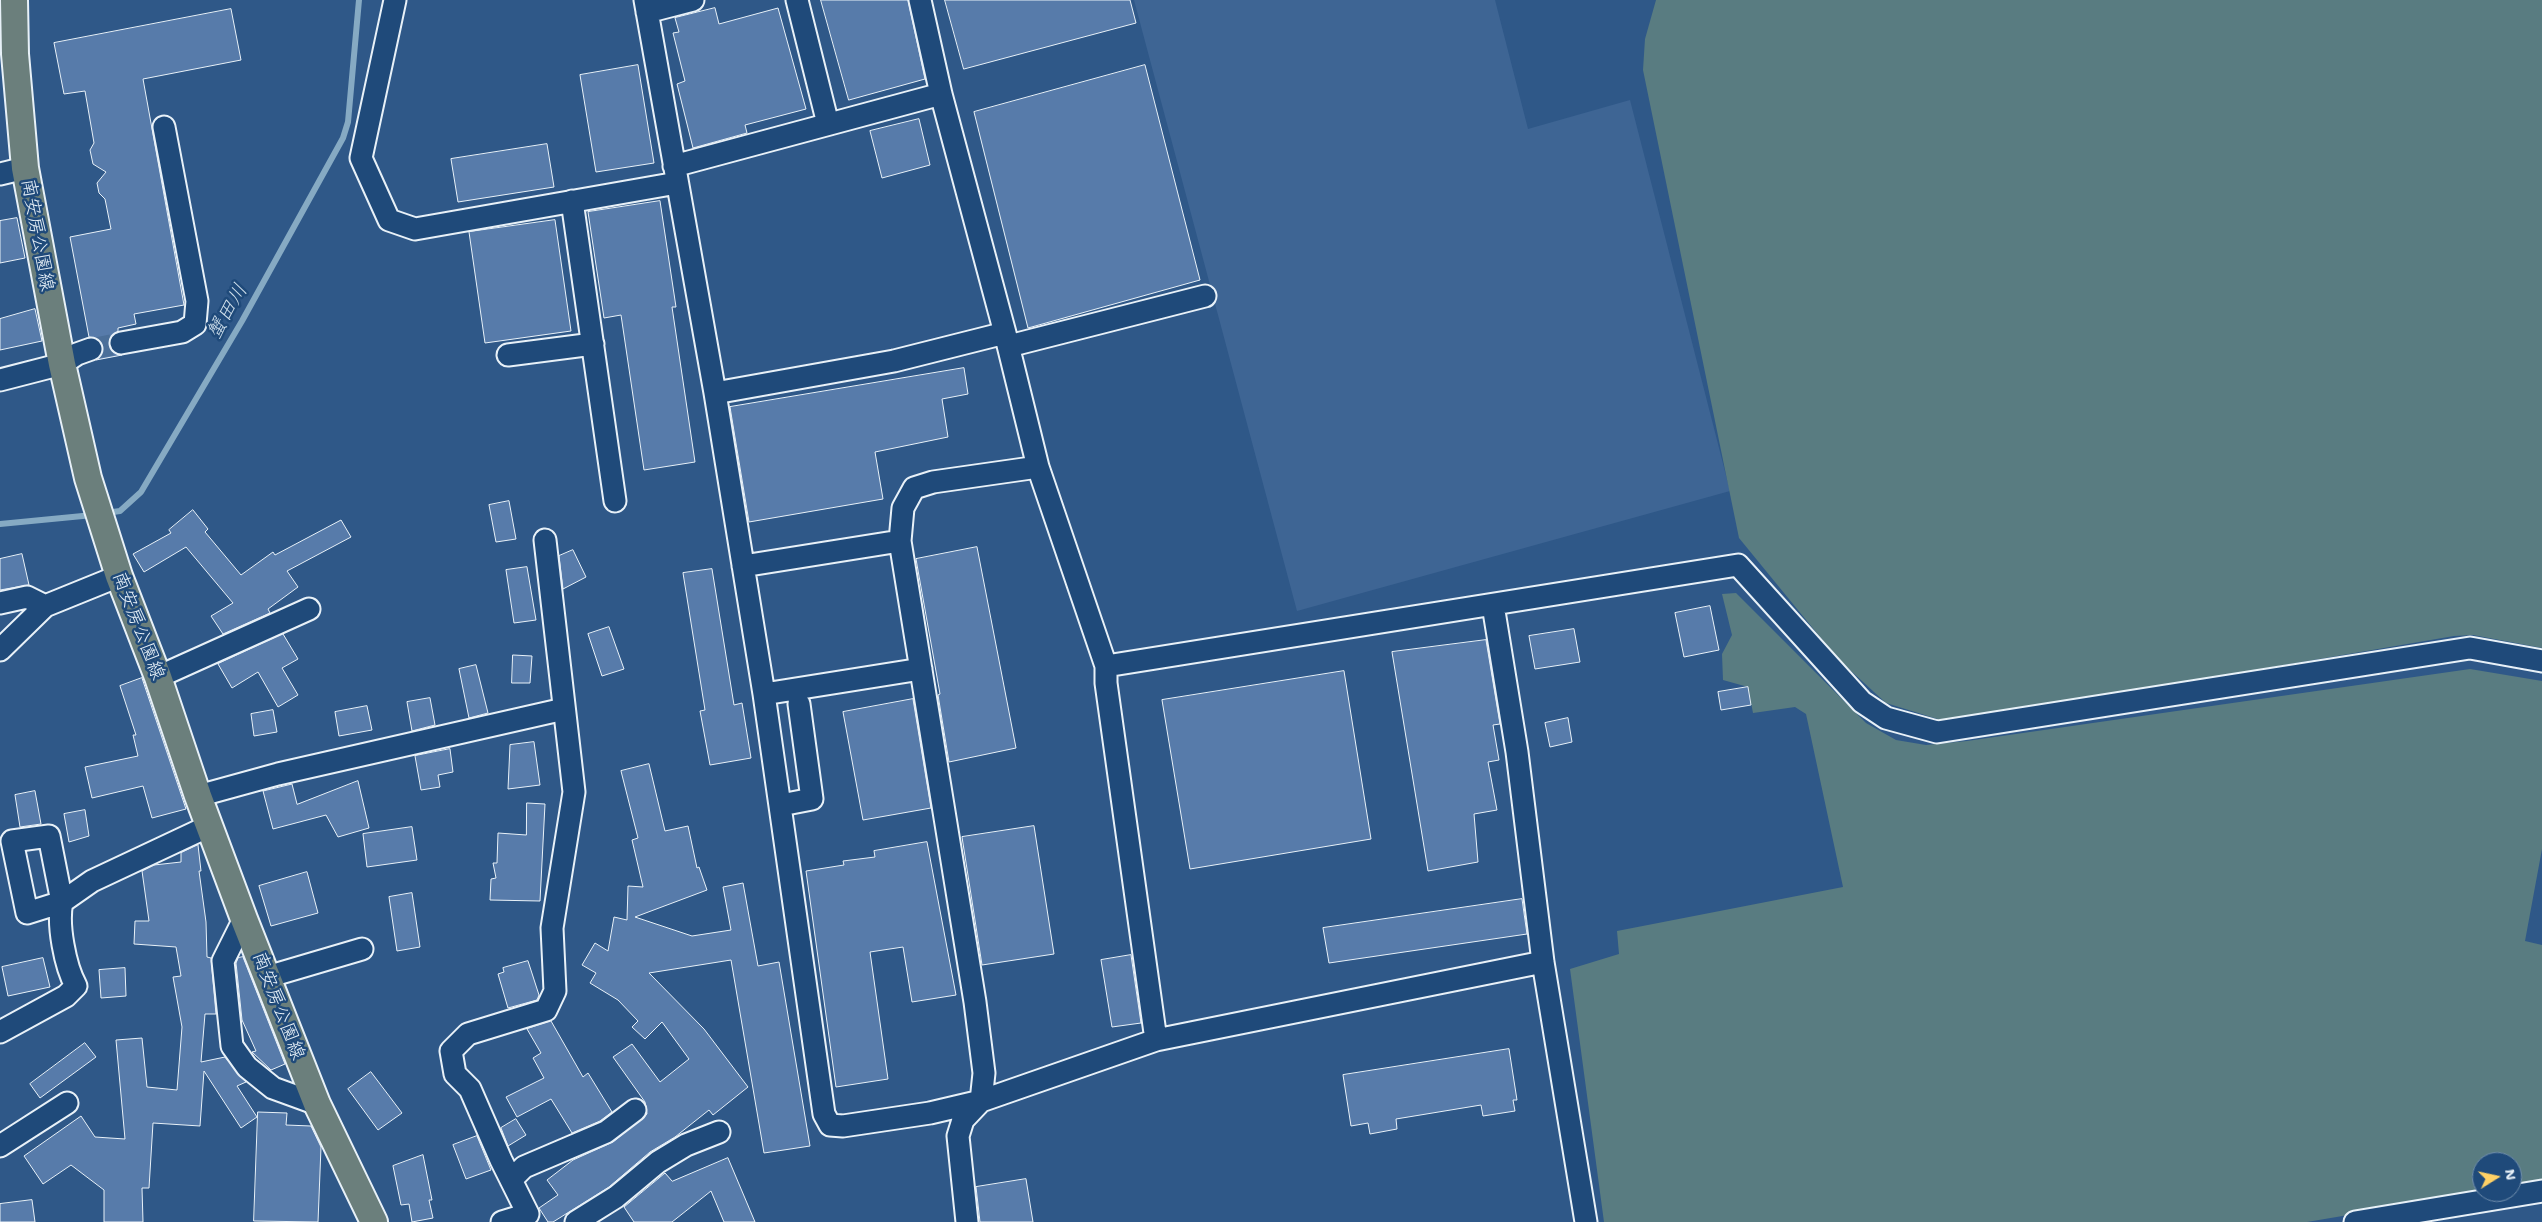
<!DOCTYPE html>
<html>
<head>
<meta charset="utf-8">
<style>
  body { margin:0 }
  #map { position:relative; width:2542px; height:1222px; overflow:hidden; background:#2f5888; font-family:"Shantell Sans",sans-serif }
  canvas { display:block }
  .north { position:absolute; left:2472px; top:1152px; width:50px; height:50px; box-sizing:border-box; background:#1f4a7a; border:1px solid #6f8dac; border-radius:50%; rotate:80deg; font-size:14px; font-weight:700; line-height:20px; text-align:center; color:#e8f1f8 }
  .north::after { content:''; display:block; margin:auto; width:18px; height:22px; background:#ffd166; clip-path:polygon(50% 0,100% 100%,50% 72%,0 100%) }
</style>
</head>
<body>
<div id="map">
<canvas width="2542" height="1222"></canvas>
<div class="north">N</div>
</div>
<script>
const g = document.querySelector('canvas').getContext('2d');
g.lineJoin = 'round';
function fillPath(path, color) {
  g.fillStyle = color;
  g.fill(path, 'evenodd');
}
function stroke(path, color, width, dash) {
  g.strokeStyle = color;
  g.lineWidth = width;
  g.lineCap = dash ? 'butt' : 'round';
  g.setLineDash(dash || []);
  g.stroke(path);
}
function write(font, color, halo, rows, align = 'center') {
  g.font = font + ' "Shantell Sans","Klee One",sans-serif';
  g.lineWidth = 5;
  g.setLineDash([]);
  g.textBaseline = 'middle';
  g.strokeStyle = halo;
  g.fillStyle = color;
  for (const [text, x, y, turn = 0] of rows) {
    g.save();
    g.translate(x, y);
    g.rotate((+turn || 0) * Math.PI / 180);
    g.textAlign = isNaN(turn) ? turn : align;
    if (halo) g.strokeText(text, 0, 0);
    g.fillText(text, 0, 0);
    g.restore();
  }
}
fillPath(new Path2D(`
  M1134 0H1495L1528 129 1630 100 1730 491 1297 611Z`), '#3e6594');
fillPath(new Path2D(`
  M1656 0H2542V648L2473 635 2454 636 1986 716 1944 721 1886 703 1838 659 1739 538 1643 70 1645 39Z
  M1736 593 1866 723 1896 740 1926 745 1967 741 2470 669 2542 681V849L2525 941 2542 945V1182L2512 1187V1162H2482L2484 1192 2307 1222H1604L1570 969 1619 954 1617 931 1843 887 1806 714 1795 707 1753 713 1748 687 1723 680 1722 654 1732 635 1722 594Z`), '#597c81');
stroke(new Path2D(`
  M106 513 120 511 141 492 242 321 343 138 348 122 359 0
  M0 524 93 515`), '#86aac3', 6);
const building = new Path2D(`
  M821 0H908L925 79 849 100Z
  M945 0H1130L1136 23 964 69Z
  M715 8 719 24 778 8 806 109 745 125 747 133 693 148 677 84 685 81 673 33 679 32 675 18Z
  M231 9 241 60 143 79 184 305 134 314 136 324 118 328V331L109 339 111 351 122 355 96 360 103 352V345L99 339 89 337 70 237 111 229 105 199 99 193 97 183 106 172 93 164 90 150 94 143 85 91 64 94 54 43Z
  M638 65 654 163 596 172 580 75Z
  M1145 65 1200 280 1028 328 974 112Z
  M919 119 930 165 882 178 870 131Z
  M547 144 554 187 458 202 451 159Z
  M660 201 676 307H672L695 462 644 470 621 315 604 318 588 212Z
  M17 218 25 258 0 263V221Z
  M555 220 571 331 485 343 469 232Z
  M35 309 42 341 0 350V319Z
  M964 368 968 394 942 399 948 437 875 452 883 499 749 522 730 407Z
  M509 501 516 539 496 542 489 505Z
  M193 510 208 529 205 532 241 575 273 552 275 555 341 520 351 537 287 571 298 587 268 609 270 613 223 634 211 616 233 603 186 547 144 572 133 554 171 533 169 530Z
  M977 547 1016 748 949 762 938 695 940 694 916 559Z
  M573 550 586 577 563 589 559 556Z
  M22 554 29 585 0 590V559Z
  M527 567 536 620 514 623 506 570Z
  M712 569 734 705 742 703 751 758 710 765 700 711 705 710 683 573Z
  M1710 606 1719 650 1684 657 1675 613Z
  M609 627 624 669 602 676 588 634Z
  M1574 629 1580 662 1535 669 1529 636Z
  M283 634 298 659 282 668 298 695 278 707 258 672 232 688 218 664Z
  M1486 640 1500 724 1493 725 1499 760 1488 762 1497 810 1474 814 1478 862 1428 871 1392 652Z
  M513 655 532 656 530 683H512Z
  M476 665 488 713 469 718 459 669Z
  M1344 671 1371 839 1190 869 1162 700Z
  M142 678 186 809 152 818 143 786 92 798 85 767 138 756 133 735H136L120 686Z
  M1748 687 1751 705 1721 710 1718 692Z
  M430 698 435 725 412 731 407 702Z
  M913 699 931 808 863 820 843 712Z
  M367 706 372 730 339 736 335 712Z
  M273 710 277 732 254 736 251 714Z
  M1568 718 1572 742 1550 747 1545 723Z
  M534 742 540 785 508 789 510 745Z
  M450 749 453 772 438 775 440 787 421 790 415 756Z
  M649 764 665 831 688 826 697 868 699 867 707 890 635 917 692 936 731 930 723 887 743 883 758 966 779 962 810 1146 764 1153 731 960 649 973 704 1029 748 1087 713 1115 709 1110 675 1137 650 1152 609 1187 553 1222H548L539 1208 558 1195 547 1180 573 1160 613 1142 647 1114 645 1102 613 1057 632 1044 660 1082 689 1059 662 1022 645 1039 632 1027 638 1021 618 1000 590 983 596 973 582 965 595 943 608 951 614 917 627 920 628 886 643 887 632 840 638 838 621 771Z
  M358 781 369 828 338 837 326 815 273 829 263 791 292 784 297 804Z
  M35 791 41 824 20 827 15 795Z
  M527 803 545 804 540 901 490 900 491 879 496 878 493 863H497L498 833 526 835Z
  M85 810 89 836 69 842 64 814Z
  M1034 826 1054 954 982 965 962 837Z
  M412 827 417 860 367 867 363 834Z
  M927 842 956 995 912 1002 903 947 870 952 888 1079 836 1087 806 871 844 865 843 861 875 857 874 851Z
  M198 845 201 871H199L206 922 207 957 211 958 216 1014H205L201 1062 225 1057 246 1082 237 1086 257 1117 241 1128 204 1071 200 1126 153 1123 149 1188H142L143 1222H104V1190L71 1165 43 1184 24 1156 81 1116 95 1137 125 1139 116 1040 142 1038 147 1087 177 1090 182 1027 173 977 181 976 176 947 134 944 135 921H149L142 871 154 865 181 862V853Z
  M307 872 318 913 271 926 259 886Z
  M412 893 420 947 397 951 389 897Z
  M1522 899 1527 934 1329 963 1323 928Z
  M1131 955 1141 1023 1112 1027 1101 960Z
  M243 957 285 1064 271 1070 252 1052 256 1051 242 1020 236 963 238 958Z
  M43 958 50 987 8 996 2 967Z
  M528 961 539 995 537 1000 508 1008 498 974 504 972 503 968Z
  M125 968 126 996 101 998 99 970Z
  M551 1021 583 1077 588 1073 612 1112 600 1121 572 1133 551 1099 517 1117 506 1097 544 1078 533 1058 541 1053 527 1029Z
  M85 1043 96 1057 40 1098 30 1084Z
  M1509 1049 1517 1100H1513L1515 1111 1483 1116 1481 1105 1396 1119 1397 1129 1370 1134 1368 1123 1351 1126 1343 1075Z
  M371 1072 402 1113 378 1130 348 1089Z
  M258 1112 287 1113 286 1125 311 1126 321 1147 318 1222 254 1221Z
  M516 1119 526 1135 508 1146 501 1128Z
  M477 1136 491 1170 466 1179 453 1145Z
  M423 1155 432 1200H429L433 1218 412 1222 409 1204 401 1205 393 1166Z
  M728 1158 755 1222H724L711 1191 672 1222H634L624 1207 665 1173 672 1181Z
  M1026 1179 1033 1222H980L976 1187Z
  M32 1200 35 1222H0V1204Z`);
fillPath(building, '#577baa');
stroke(building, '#e8f1f8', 1);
stroke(new Path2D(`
  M91 349 121 343`), '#4b6f99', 21, [21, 11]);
const minor = new Path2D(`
  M395 0 361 158 389 220 415 229 677 183
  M645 0 715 393 764 694 824 1114 830 1125 843 1126 930 1113 981 1101 1156 1040 1543 962
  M797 0 828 124
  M920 0 941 94 1005 333 1038 467 1106 666V683L1156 1040
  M647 12 693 0
  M674 166 941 94
  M0 174 25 168
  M572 201 615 501
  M121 343 182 332 195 324 197 301 164 127
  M1009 346 1205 296
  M508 355 593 344
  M0 380 62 364 77 354 91 349
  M715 393 894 361 1005 333
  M743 566 900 541
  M0 603 27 597 45 606
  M1493 605 1517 752 1543 962 1586 1222
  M0 650 45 606 119 576
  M1106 666 1738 565 1862 702 1886 718 1937 732 2470 648 2542 661
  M158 677 309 609
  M764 694 921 669
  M198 796 278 774 564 709
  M781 805 812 799 799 704
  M244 919 223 961 232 1046 247 1067 273 1088 317 1104
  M267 977 362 949
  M0 1032 66 996 76 986C65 966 57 924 62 902L49 836 12 841 27 913 62 902 92 881 209 826
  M0 1146 67 1103
  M511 1180 524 1167 606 1132 635 1110
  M502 1222 528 1214 501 1160 470 1089 455 1074 451 1051 468 1034 546 1010 555 991 552 928 574 792 545 540
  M576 1222 616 1197 658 1162 686 1145 719 1132
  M967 1222 958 1136 963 1120 981 1101 984 1073 975 1002 900 541 903 508 914 488 933 482 1038 467
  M2355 1222 2542 1191`);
const major = new Path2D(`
  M14 0 15 54 25 168 62 364 88 478 119 576 158 677 198 796 244 919 317 1104 374 1222`);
stroke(minor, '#e8f1f8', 25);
stroke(major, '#e8f1f8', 30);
stroke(minor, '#1f4a7a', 21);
stroke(major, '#6b7f7c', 26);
write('19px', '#e8f1f8', '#1f4a7a', [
  ["南安房公園線",37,235,80],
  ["南安房公園線",138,626,69],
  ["南安房公園線",278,1006,69]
]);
write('italic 20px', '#cfdfeb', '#1f4a7a', [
  ["蟹田川",228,312,-60]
]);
</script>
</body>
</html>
